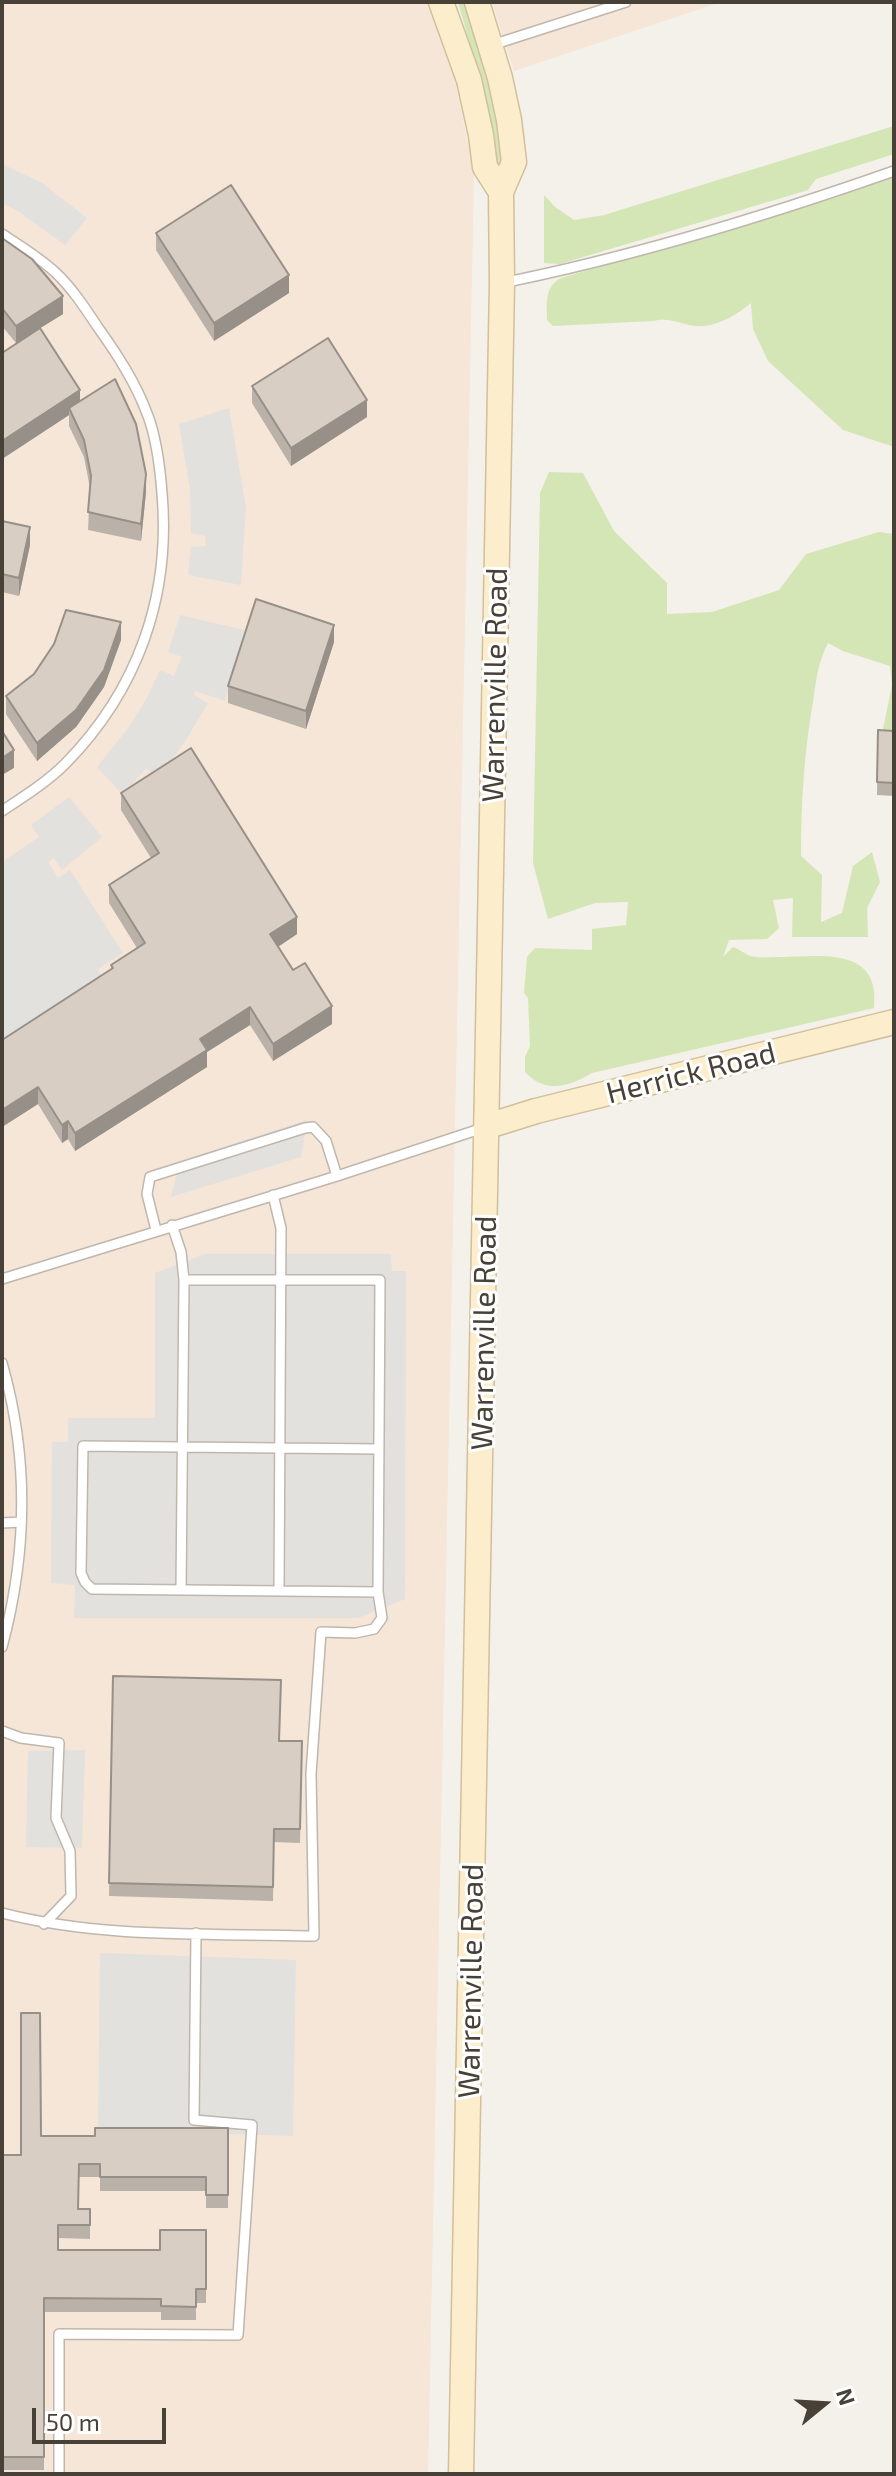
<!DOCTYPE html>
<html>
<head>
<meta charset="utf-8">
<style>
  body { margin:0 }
  #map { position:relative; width:896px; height:2476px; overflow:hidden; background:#f4f0ea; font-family:"Exo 2",sans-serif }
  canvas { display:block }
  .frame { position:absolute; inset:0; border:4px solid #484138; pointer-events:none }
  .north { position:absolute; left:784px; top:2364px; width:80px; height:80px; -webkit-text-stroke:6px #fff; paint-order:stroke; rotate:72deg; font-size:22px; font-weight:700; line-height:32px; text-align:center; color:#484138 }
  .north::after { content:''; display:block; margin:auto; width:28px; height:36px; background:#484138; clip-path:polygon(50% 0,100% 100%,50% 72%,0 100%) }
  .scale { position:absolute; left:32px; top:2408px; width:134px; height:36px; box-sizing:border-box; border:4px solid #484138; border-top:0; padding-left:10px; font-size:24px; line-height:28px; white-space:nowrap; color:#484138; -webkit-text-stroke:6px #fff; paint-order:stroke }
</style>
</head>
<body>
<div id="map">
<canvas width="896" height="2476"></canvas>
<div class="frame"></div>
<div class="north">N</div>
<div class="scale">50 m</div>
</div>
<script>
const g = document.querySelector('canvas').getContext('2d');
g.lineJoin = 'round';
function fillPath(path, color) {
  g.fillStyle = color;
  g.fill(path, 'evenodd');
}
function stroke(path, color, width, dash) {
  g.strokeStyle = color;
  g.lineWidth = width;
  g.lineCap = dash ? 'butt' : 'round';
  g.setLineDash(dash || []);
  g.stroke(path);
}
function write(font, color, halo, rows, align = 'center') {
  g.font = font + ' "Exo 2",sans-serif';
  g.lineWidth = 6;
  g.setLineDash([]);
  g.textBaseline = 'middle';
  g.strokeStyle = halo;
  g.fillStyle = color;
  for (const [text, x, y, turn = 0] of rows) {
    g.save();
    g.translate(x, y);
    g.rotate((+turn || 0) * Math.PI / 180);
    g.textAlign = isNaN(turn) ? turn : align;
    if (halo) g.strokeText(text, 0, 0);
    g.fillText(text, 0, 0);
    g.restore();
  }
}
fillPath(new Path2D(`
  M2 2H427L453 71 474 173 428 2474H2Z
  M492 2H721L514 71Z`), '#f5e6d7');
fillPath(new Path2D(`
  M458 2H465L492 90 504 172 497 170 478 73Z
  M894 126V154L816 179 808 190 560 264 544 263V195L555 207 574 220 604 215Z
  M894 177V447L843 430 768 361 753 329 751 303C738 314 721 324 704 326 685 328 674 316 653 321L553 326 547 320C547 303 544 287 561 278L809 205Z
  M549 472 583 473 614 531 667 583V614L712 612 779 590 806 554 879 532 894 534V740L881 739 892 685 890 666 843 651 828 643C818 662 816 681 813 702 804 753 801 804 801 856L822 875 821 922 842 913 853 866 872 852 880 882 867 908 868 937H792L793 898 773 900 779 928 767 939 729 940 723 957 733 947C739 949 745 954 750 956 758 958 768 957 776 957 818 957 881 944 874 1008L592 1073C568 1087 546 1094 525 1072V1057L530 1046 528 998 524 993 527 957 535 948 592 950V929L626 925 628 902 595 903 548 919 533 863 540 493Z`), '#d4e6b5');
fillPath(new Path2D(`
  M2 164 42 183 87 218 65 245 18 211 2 203Z
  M229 408 246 508 241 585 188 575 191 547 206 546 205 536 191 533 190 489 179 424Z
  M180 615 248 631 225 701 195 691 194 695 208 703 184 743 158 778 146 768 123 795 97 767 129 727 148 696 160 670 174 676 182 657 168 652Z
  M69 797 102 837 62 870 54 858 48 862 58 878 70 870 123 953 98 969 105 982 2 1048V862L39 837 31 825Z
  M307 1120 301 1157 171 1197 180 1161Z
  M205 1254H391L392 1271H406L405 1599 358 1618H74L75 1585 51 1583 52 1442H68V1418H155V1273Z
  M85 1750 82 1848 26 1847 28 1751Z
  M100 1953 296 1960 293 2136 98 2130Z`), '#e3e1de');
const lane = new Path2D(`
  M492 45 626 2
  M2 234C20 246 40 258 56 273 72 288 85 308 97 326 117 354 136 383 148 416 157 440 160 467 162 493 171 596 138 690 65 764 47 782 23 797 2 811
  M502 283C636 256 766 216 894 171
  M273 1195 281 1228 279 1591
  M172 1225 181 1252 184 1280 181 1590
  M156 1230 147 1194 150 1177 305 1128 313 1127 326 1141 337 1176
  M2 1279 337 1176 483 1128
  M184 1280H380L378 1592 92 1589 85 1582 81 1573 83 1446 379 1449
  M2 1363C29 1457 27 1554 2 1647
  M2 1523 21 1522
  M2 1731 21 1738 59 1743 56 1818 70 1851 71 1896 44 1924
  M2 1913C103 1939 210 1933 314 1936L311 1774 321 1632 355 1633 374 1629 382 1618 378 1592
  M59 2474V2334L238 2335 252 2125 194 2120 196 1933`);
const secondary = new Path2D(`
  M441 2 469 80 481 135 485 167 501 192
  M488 1126 536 1111 894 1022
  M461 2474 502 283 501 192 514 162 509 120 500 78 477 2`);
stroke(lane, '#bfb7ad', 12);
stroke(secondary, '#d2bf9b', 27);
stroke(lane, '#fff', 9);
stroke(secondary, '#fcedcc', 24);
fillPath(new Path2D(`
  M156 233 289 293 214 341 156 250Z
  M2 238 63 314 16 343 2 326Z
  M2 353 80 401 146 492 141 541 88 530 90 488 84 457 69 426V415L2 459Z
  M252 386 367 417 291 466 252 403Z
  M2 521 30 545 19 596 2 592Z
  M121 640 104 687 76 727 37 761 6 714V696Z
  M334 642 306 729 228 703V686Z
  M878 730 894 731V796L877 795Z
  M121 793 297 934 278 947 293 970 332 1024 273 1061 250 1025 207 1052V1067L75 1151 68 1139 62 1143 38 1104 2 1127V1040L111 970V965L137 948 109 903V885L151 858 121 810Z
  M113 1676 279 1741H302L300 1843 274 1842 273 1901 109 1896Z
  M228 2128V2208H206V2191H100V2177H79V2209H90V2239L58 2238V2250H160L206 2230V2303H196V2320H161V2312H44V2470H2V2155H21L41 2136H95Z`), '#bab1a8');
fillPath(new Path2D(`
  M289 275V293L214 341V323Z
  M63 296V314L16 343V326Z
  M80 390V408H69V415L2 459V441Z
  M367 400V417L291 466V448Z
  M146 474V492L141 541V524Z
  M30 527V545L19 596V578Z
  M121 622V640L104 687 76 727 37 761V743Z
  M334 625V642L306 729V711Z
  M14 750V768L2 775V758Z
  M297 917V934L270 952V934Z
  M332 1006V1024L273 1061V1044Z
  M250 1007V1025L207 1052V1067L75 1151V1133L200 1039Z
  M38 1087V1104L2 1127V1110Z
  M68 1121V1139L62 1143V1125Z`), '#979088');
const building = new Path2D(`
  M231 185 289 275 214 323 156 233Z
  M2 238 32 259 63 296 16 326 2 308Z
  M40 328 80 390 2 441V353Z
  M328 338 367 400 291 448 252 386Z
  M115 379 136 424 146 474 141 524 88 512 91 476 84 440 69 408Z
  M2 521 30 527 19 578 2 574Z
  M256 599 334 625 306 711 228 686Z
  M66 610 121 622 104 670 76 710 37 743 6 696 34 674 54 644Z
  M878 730 894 731V783L877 782Z
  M2 731 14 750 2 758Z
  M191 748 297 917 270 934 293 970 305 963 332 1006 273 1044 250 1007 200 1039 207 1050 75 1133 68 1121 62 1125 38 1087 2 1110V1040L113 968 111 965 145 943 109 885 159 853 121 793Z
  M113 1676 281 1680 279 1741H302L300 1829H274L273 1887 109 1883Z
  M21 2013H40L41 2136H95V2128H228V2195H206V2177H100V2164H79L78 2209H90V2225H58V2250H160V2230H206V2289H196V2307L161 2306V2299L44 2298V2457H2V2155H21Z`);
fillPath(building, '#d8cec3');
stroke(building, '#979088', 2);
write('30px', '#484138', '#fff', [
  ["Warrenville Road",495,685,-89],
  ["Herrick Road",691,1073,-14],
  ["Warrenville Road",484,1333,-89],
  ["Warrenville Road",471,1981,-89]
]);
</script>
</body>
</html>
